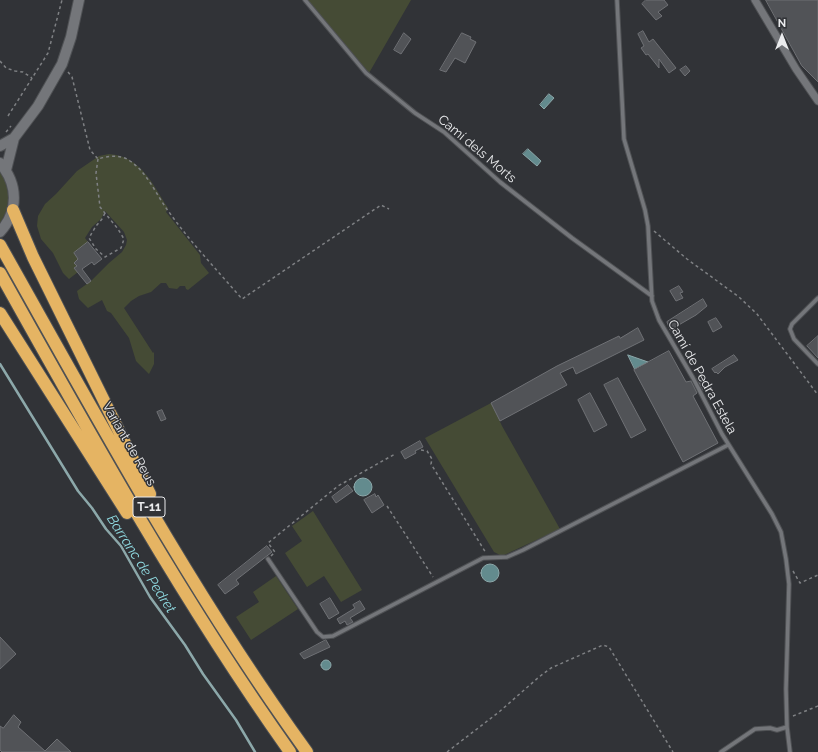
<!DOCTYPE html>
<html>
<head>
<meta charset="utf-8">
<style>
  body { margin:0 }
  #map { position:relative; width:818px; height:752px; overflow:hidden; background:#313337; font-family:Raleway,sans-serif }
  canvas { display:block }
  .north { position:absolute; left:762px; top:16px; width:40px; height:40px; -webkit-text-stroke:3px #313337; paint-order:stroke; rotate:0deg; font-size:11px; font-weight:700; line-height:16px; text-align:center; color:#eaebed }
  .north::after { content:''; display:block; margin:auto; width:14px; height:18px; background:#eaebed; clip-path:polygon(50% 0,100% 100%,50% 72%,0 100%) }
</style>
</head>
<body>
<div id="map">
<canvas width="818" height="752"></canvas>
<div class="north">N</div>
</div>
<script>
const g = document.querySelector('canvas').getContext('2d');
g.lineJoin = 'round';
function fillPath(path, color) {
  g.fillStyle = color;
  g.fill(path, 'evenodd');
}
function stroke(path, color, width, dash) {
  g.strokeStyle = color;
  g.lineWidth = width;
  g.lineCap = dash ? 'butt' : 'round';
  g.setLineDash(dash || []);
  g.stroke(path);
}
function write(font, color, halo, rows, align = 'center') {
  g.font = font + ' Raleway,sans-serif';
  g.lineWidth = 3;
  g.setLineDash([]);
  g.textBaseline = 'middle';
  g.strokeStyle = halo;
  g.fillStyle = color;
  for (const [text, x, y, turn = 0] of rows) {
    g.save();
    g.translate(x, y);
    g.rotate((+turn || 0) * Math.PI / 180);
    g.textAlign = isNaN(turn) ? turn : align;
    if (halo) g.strokeText(text, 0, 0);
    g.fillText(text, 0, 0);
    g.restore();
  }
}
fillPath(new Path2D(`
  M307 0H411L369 73Z
  M109 154C141 156 153 185 168 208L166 212 200 255 201 263 209 273 188 290 186 289 185 286H180L177 289 169 288 166 283H161L151 292 139 296 131 301 124 308 153 353 154 352V364L149 374 136 361 129 338 111 313 107 311 102 300 88 308 79 299 77 291 91 281 109 263 122 252 126 245 127 240 124 232 105 211 101 219 92 227 85 238 88 242 74 253 78 259 74 263 77 266 74 268 78 272 69 279 63 273 53 253 41 239 37 226 38 216 45 204 56 194 77 171 99 156Z
  M0 172C11 188 11 207 0 223Z
  M491 403 502 426 560 529 502 556 494 552 425 438Z
  M313 511 362 590 341 602 324 576 307 587 285 553 302 541 292 526Z
  M276 576 298 609 251 640 236 617 259 602 253 592Z`), '#454b35');
const water = new Path2D(`
  M549 94 554 98 544 109 540 105Z
  M528 149 541 161 537 166 523 154Z
  M628 355 648 362 635 369Z
  M354 487a9 9 0 1 1 18 0a9 9 0 1 1-18 0Z
  M481 573a9 9 0 1 1 18 0a9 9 0 1 1-18 0Z
  M321 665a5 5 0 1 1 10 0a5 5 0 1 1-10 0Z`);
fillPath(water, '#638b8e');
stroke(water, '#8ca8aa', 1);
stroke(new Path2D(`
  M0 364 78 491 92 508 106 529 121 546 150 597 185 645 203 674 236 720 255 752`), '#8ca8aa', 2.5);
const building = new Path2D(`
  M646 0H664L668 5 658 12 662 16 656 20 642 4Z
  M766 0H818V82L802 66Z
  M643 31 649 42 653 39 676 68 669 73 659 59V68L648 54 646 55 641 48 644 46 638 34Z
  M404 33 411 39 401 54 394 50Z
  M462 33 471 37 470 39 476 42 465 63 455 58 446 72 440 70Z
  M686 66 690 71 685 76 680 70Z
  M88 242 102 259 94 265 92 262 82 269 91 281 87 284 74 268 77 266 74 263 78 259 74 253Z
  M679 286 683 292 680 293 683 298 676 301 670 291Z
  M703 299 707 306 696 315 670 330 667 322Z
  M716 318 722 327 713 332 708 322Z
  M638 328 644 340 576 374 573 367 560 373 567 385 500 421 491 403 557 366 619 336 620 338Z
  M818 336V358L807 346Z
  M669 351 686 382 691 381 697 393 693 396 718 443 683 462 634 370Z
  M734 355 738 360 725 367 718 374 716 372 715 373 712 369Z
  M618 378 646 430 631 438 604 385Z
  M700 378 706 389 703 390 697 379Z
  M590 393 607 425 594 432 578 400Z
  M162 410 166 419 161 421 157 412Z
  M420 441 423 447 415 451 416 453 405 459 401 452Z
  M348 485 353 491 336 503 332 497Z
  M375 494 376 497 378 495 384 505 372 513 364 500Z
  M267 546 272 552 236 580 239 584 225 594 218 585Z
  M330 598 339 613 329 619 320 604Z
  M360 601 365 609 350 618 353 622 347 625 345 621 340 624 337 619 355 608 353 605Z
  M0 637 16 654 0 669Z
  M326 640 330 647 304 659 300 654Z
  M14 715 21 722 18 727 45 751 57 739 71 752H2L0 750V726L3 728Z`);
fillPath(building, '#515357');
stroke(building, '#6f7175', 1);
const lane = new Path2D(`
  M305 0 366 73 415 113 444 132 500 182 572 238 652 296
  M617 0 624 139 645 210 648 226 652 301 659 320 693 378 722 434 772 514 781 532 786 559 789 584 786 689 787 727 790 752
  M818 298 792 324 790 329 794 339 818 364
  M268 559 317 632 323 637 333 636 483 558 507 557 523 550 728 445
  M721 752 755 729 770 728 777 730 787 727`);
const street = new Path2D(`
  M755 0 796 69 818 101`);
const secondary = new Path2D(`
  M0 146 14 138
  M0 163C18 184 19 211 0 232
  M6 170 14 138 38 106 62 64 71 37 79 0`);
const highway = new Path2D(`
  M13 210 33 257 150 494
  M0 245C97 417 191 592 307 752
  M0 273C91 436 182 600 290 752
  M0 313 127 513`);
stroke(lane, '#4f5154', 5.5);
stroke(street, '#4f5154', 9);
stroke(secondary, '#4f5154', 12);
stroke(highway, '#4f5154', 14);
stroke(new Path2D(`
  M0 61 6 68 15 71 23 72 32 78
  M68 72 72 77 90 150 98 159C108 156 121 154 130 161 148 173 156 195 169 212 191 243 217 270 242 299L381 205 389 209
  M8 116 48 53 62 0
  M6 132 11 126
  M98 159 96 173 100 207 118 229 124 239 121 248 105 257 96 249 89 238 96 226 102 219 105 213
  M654 231 687 259 739 297 757 314 818 395
  M421 450 427 451 432 459 431 464 486 553
  M387 506 433 577
  M271 556 275 552 268 543 338 486 395 454
  M793 571 800 583 818 575
  M793 716 818 706
  M447 752 499 712 539 677 551 668 603 645 609 647 673 752`), '#7f8184', 1.5, [3, 3]);
stroke(lane, '#74767a', 3.5);
stroke(street, '#74767a', 7);
stroke(secondary, '#74767a', 10);
stroke(highway, '#e5b463', 12);
for (const [x, y, w] of [
  [149,507,32]
]) {
  const box = new Path2D();
  box.roundRect(x - w / 2, y - 10, w, 20, 3);
  g.fillStyle = '#313337';
  g.fill(box);
  stroke(box, '#eaebed', 1);
}
write('bold 12px', '#eaebed', null, [
  ["T-11",149,507]
]);
write('13px', '#eaebed', '#313337', [
  ["Camí dels Morts",477,149,40],
  ["Camí de Pedra Estela",702,377,61],
  ["Variant de Reus",129,444,60]
]);
write('italic 14px', '#8fdae1', '#313337', [
  ["Barranc de Pedret",141,564,57]
]);
</script>
</body>
</html>
